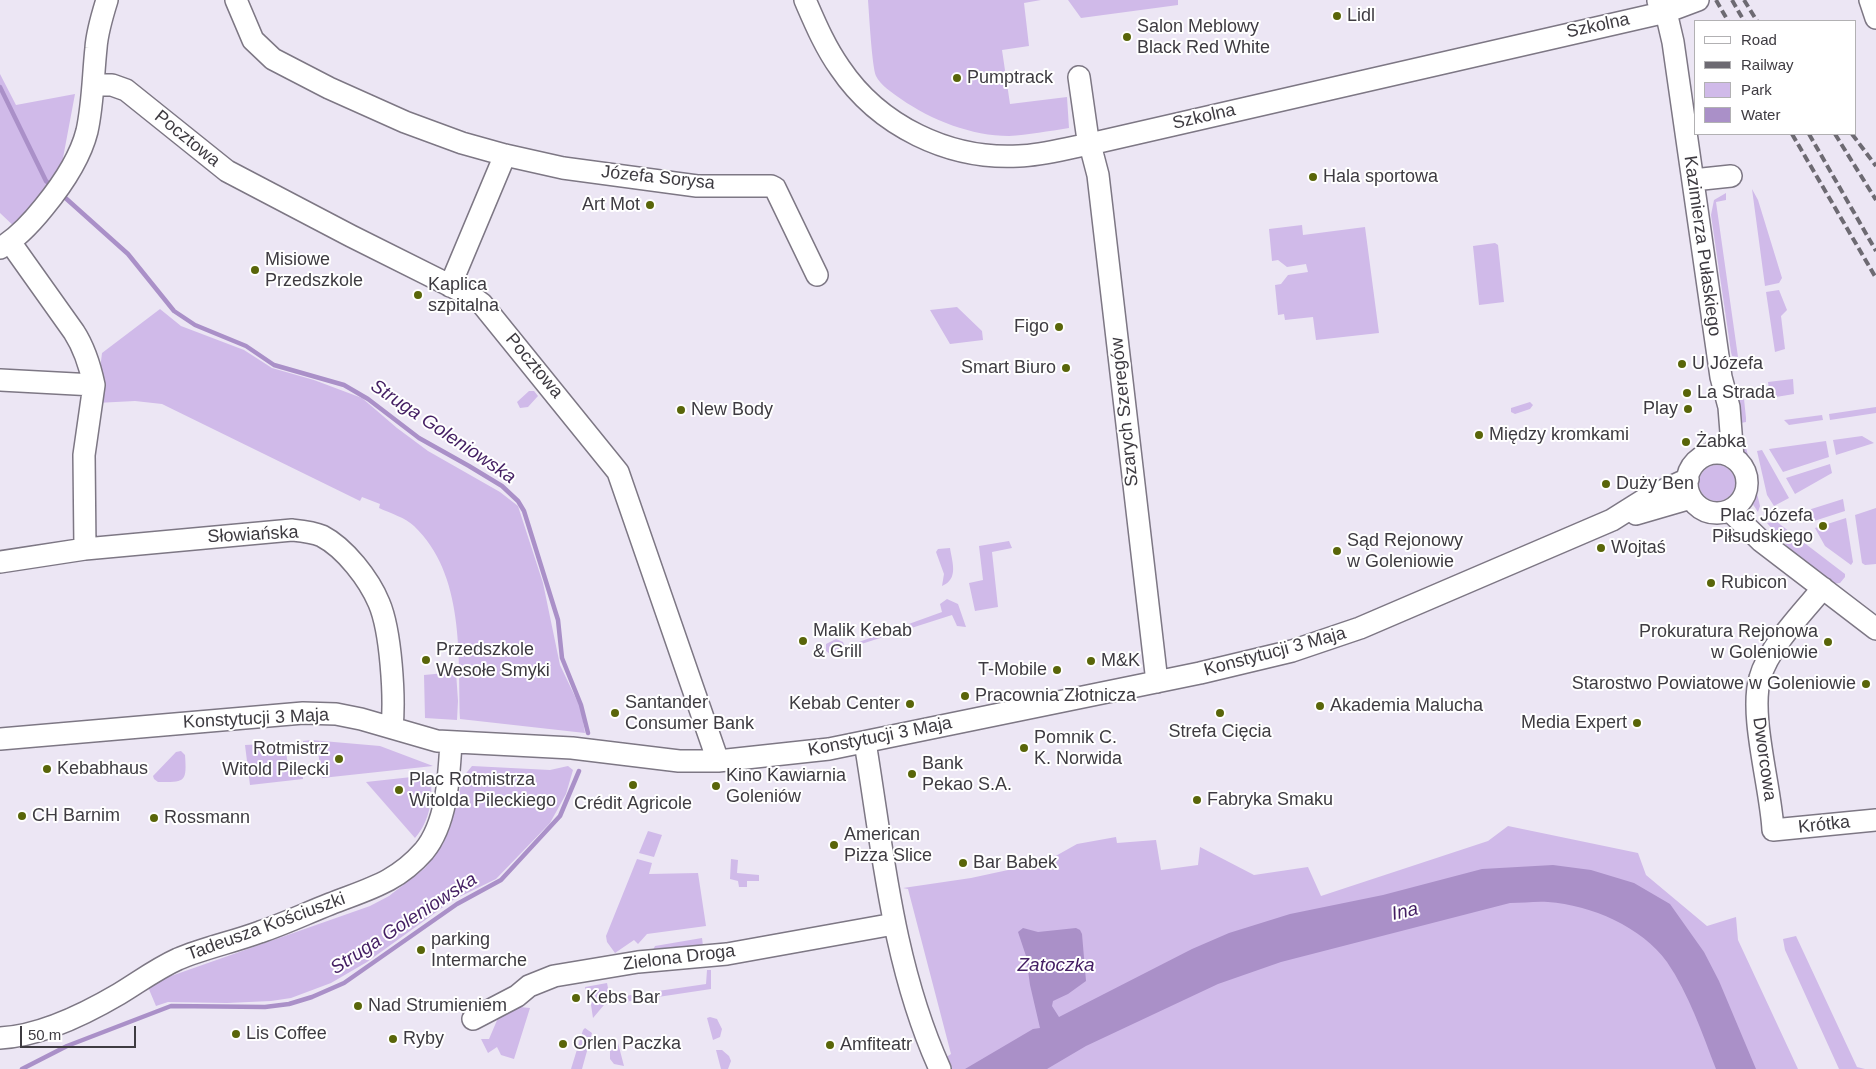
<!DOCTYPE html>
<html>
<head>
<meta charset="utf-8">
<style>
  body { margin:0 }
  #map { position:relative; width:1876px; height:1069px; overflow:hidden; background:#ece6f4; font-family:Helvetica,sans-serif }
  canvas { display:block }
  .legend { position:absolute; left:1694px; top:20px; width:162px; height:115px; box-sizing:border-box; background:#fff; border:1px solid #b2b1b3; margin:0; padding:6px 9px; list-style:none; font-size:15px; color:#3e3b41 }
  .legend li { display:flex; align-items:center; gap:10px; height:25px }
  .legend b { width:25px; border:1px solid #b2b1b3 }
  .scale { position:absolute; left:20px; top:1026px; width:116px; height:22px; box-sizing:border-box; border:2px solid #3e3b41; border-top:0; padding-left:6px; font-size:15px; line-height:18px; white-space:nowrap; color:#3e3b41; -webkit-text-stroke:4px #fff; paint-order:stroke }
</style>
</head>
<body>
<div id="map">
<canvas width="1876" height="1069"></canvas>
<ul class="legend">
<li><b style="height:6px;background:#fff"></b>Road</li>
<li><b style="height:6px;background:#6d6a72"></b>Railway</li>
<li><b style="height:14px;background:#d0bae9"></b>Park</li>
<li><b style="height:14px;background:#aa90c8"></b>Water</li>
</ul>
<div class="scale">50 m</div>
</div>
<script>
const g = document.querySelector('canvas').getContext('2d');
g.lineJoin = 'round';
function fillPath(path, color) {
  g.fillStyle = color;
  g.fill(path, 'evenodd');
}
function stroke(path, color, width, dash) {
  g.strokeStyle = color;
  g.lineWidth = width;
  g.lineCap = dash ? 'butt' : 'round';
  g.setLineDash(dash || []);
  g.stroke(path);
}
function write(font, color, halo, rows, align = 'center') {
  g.font = font + ' Helvetica,sans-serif';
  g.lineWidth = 4;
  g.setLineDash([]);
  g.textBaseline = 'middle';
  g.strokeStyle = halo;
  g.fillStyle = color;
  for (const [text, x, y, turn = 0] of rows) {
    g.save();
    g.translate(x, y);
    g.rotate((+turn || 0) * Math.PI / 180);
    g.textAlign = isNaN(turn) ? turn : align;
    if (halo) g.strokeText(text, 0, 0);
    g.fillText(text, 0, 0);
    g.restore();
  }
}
fillPath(new Path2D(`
  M868 0H1041L1024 3 1029 46 1002 50 1010 104 1067 97 1069 128C1049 131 1028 135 1009 136 972 136 931 120 901 99 893 93 880 85 876 76 872 67 869 13 868 0Z
  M1068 0H1178V5L1081 18Z
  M0 74 16 105 75 94 60 174 18 230 0 213Z
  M1752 189 1758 200 1782 278 1779 283 1765 286Z
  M1726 193V200L1716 202 1738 357 1732 356 1731 352 1711 215 1714 200Z
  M1302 225 1303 235 1365 227 1379 333 1316 340 1313 317 1285 320 1284 314 1278 315 1275 285 1281 284 1288 275 1308 272 1306 264 1287 267 1278 260 1272 261 1269 229Z
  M1495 243 1498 245 1504 302 1479 305 1473 246Z
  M1779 290 1787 310 1781 316 1785 349 1775 352 1766 292Z
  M957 307 982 331 983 340 950 344 930 310Z
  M160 309 181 326 244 350 272 368 314 380 362 398 397 428 428 451 500 492 518 506 543 583 560 665 581 709 585 733 460 719C458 655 465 575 414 526 406 518 390 513 379 508L380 504 362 497 360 501 162 404 135 401 96 403 102 353Z
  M1793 379 1794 394 1770 398 1768 382Z
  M1740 389H1743L1746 418V422L1736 424V394Z
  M529 391H534L538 396 528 407 520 408 517 402Z
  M1530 402 1533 405 1530 409 1515 414 1511 412V408Z
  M1876 407V413L1830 420 1829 414Z
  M1822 415 1823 420 1789 425 1784 420Z
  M1862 436 1874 443 1836 455 1833 440Z
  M1742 439 1745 443 1760 506 1758 512 1750 500 1752 481 1749 471 1741 458Z
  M1826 441 1829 457 1783 472 1769 449Z
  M1762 450 1789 498 1774 506 1767 495 1757 451Z
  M1830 464 1832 473 1795 494 1786 478Z
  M1699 483a18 18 0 1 1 36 0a18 18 0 1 1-36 0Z
  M1843 499 1845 511 1811 522 1805 511Z
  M1876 508V564L1865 565 1862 563 1855 515Z
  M1846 518 1853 562 1851 565 1825 546 1815 528Z
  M1777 522 1845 574V577L1840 583 1832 584 1794 554 1767 523Z
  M1009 541 1012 548 992 552 998 607 975 611 969 583 983 580 979 546Z
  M950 548C952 562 959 579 942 586L944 574 936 552 938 549Z
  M947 599 958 604 966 627 957 626 952 615 830 654 826 651V644L836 639 843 642 845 647 942 612 940 604Z
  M456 672 458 701 457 720 425 718 424 675Z
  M311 740 380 746 433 766 322 778 318 752 304 754 303 741Z
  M285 743 288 767 302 765 303 779 250 785 245 745Z
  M181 751 185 755C187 783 185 782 158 782L154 779 153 776 176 752Z
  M472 766 550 770 568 766 573 770 566 794 550 823 496 879 453 900 367 962 331 983 291 998 271 1001 227 1003 168 1002 156 1006 148 987 154 982 370 906 389 896 425 868 443 844 451 825 463 777Z
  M430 775C434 796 430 821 415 838L366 782Z
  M1508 826 1638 853 1646 875 1707 926 1736 917 1738 940 1798 1069H928L951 1054 908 889 903 888 971 878 1045 862 1077 844 1116 837 1117 843 1156 840 1161 870 1198 865 1200 847 1254 875 1308 867 1321 896 1488 841Z
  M648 831 662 835 654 857 639 853Z
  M637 859 652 863 649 874 698 873 706 926 647 934 638 944 634 940 615 953 607 942 606 936Z
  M731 859 738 860 737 873 759 875V881H747V887H739L738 881 730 879Z
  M1796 936 1857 1067 1865 1069H1839L1785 950 1783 939Z
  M702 938 703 946 653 950 655 946Z
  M707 970H711V989L618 1003 617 997 706 984Z
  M607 983 611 1003 604 1005 593 1018 591 1005 594 996H587L585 987Z
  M520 1007 530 1008 514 1059 501 1055 497 1047 488 1053 481 1039H489L498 1018Z
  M710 1017 717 1019 722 1029 720 1037 713 1040 707 1018Z
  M585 1028 592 1033 582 1069H571L583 1030Z
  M618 1043 624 1066 614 1064 610 1059V1049Z
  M716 1050H722L729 1056 731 1061 728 1069H721Z`), '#d0bae9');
fillPath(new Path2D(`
  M1553 865 1591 870 1634 883 1670 904 1704 952 1719 981 1756 1069H1716C1702 1033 1689 994 1667 962 1642 927 1591 905 1548 902 1536 901 1523 903 1510 903L1281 962 1218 984 1086 1046 1047 1069H965L1033 1029 1040 1028 1030 985 1026 956 1018 932 1023 928 1038 932 1076 928 1080 930 1082 934 1086 981 1068 994 1053 1001 1052 1006 1059 1017 1192 949 1229 933 1290 914 1383 895 1482 869Z`), '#aa90c8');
stroke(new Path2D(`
  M0 87 46 181 53 187
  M61 194 128 254 174 311 195 325 246 346 274 365 344 385 368 399 419 438 469 466 502 486 518 501 524 511 558 620 562 658 581 705 588 733
  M22 1069 67 1046 171 1006 265 1007 289 1004 312 997 344 983 457 904 501 880 560 816 579 771`), '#aa90c8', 4.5);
const minor = new Path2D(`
  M236 0 253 40 273 59 329 88 405 122 462 143 505 155 563 168 697 186H771L775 188 817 275
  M805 0C815 23 825 47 840 68 879 126 949 160 1019 156 1043 155 1067 148 1090 144L1666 12 1698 0
  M1870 0 1876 18
  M1658 1 1666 12 1673 42 1721 377 1729 407 1733 458
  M1079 77 1087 133 1098 175 1157 682
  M93 85H112L126 90 227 171 351 236 471 296 482 304 618 472 718 761
  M1693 180 1731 176
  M10 242 74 332C85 349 90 366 94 385L84 455 85 549
  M0 248C18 238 32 222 44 207 62 185 80 159 87 131 93 104 93 76 96 48 97 32 102 16 107 0
  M450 286 505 155
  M0 380 94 385
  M1687 483a30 30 0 1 1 60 0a30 30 0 1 1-60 0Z
  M1730 511 1761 541 1876 629
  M1636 514 1691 498
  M0 562 85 549 292 530C302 531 313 532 322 536 345 548 369 579 379 603 391 631 395 697 392 728
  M1823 588C1803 612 1768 648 1760 678 1749 715 1771 788 1773 830L1876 820
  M0 739 303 713 336 714 361 719 437 741 572 748 679 761H718L829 749 1200 673 1292 651 1360 628 1612 520 1647 498 1688 479
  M865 742C883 852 893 966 940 1069
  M473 1019 517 996 529 986 554 976 638 962 727 954 894 924
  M0 1038C41 1036 85 1014 119 994 139 982 156 969 178 959 204 948 233 942 260 932 284 924 307 913 330 904 368 889 396 883 424 851 447 823 449 777 451 742`);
stroke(minor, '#7d7784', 24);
stroke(minor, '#fff', 21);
stroke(new Path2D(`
  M1716 0 1728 21
  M1732 0 1744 21
  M1744 0 1757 21
  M1792 134 1876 278
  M1809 134 1876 251
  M1835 134 1876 200
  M1852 134 1876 166`), '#6d6a72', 4, [8, 4]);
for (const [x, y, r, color] of [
  [1337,16,5,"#596509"],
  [1127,37,5,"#596509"],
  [957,78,5,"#596509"],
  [1313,177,5,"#596509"],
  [650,205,5,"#596509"],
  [255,270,5,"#596509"],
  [418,295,5,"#596509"],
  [1059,327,5,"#596509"],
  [1682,364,5,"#596509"],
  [1066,368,5,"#596509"],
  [1687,393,5,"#596509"],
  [1688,409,5,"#596509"],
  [681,410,5,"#596509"],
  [1479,435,5,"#596509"],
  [1686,442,5,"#596509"],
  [1606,484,5,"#596509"],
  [1823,526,5,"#596509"],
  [1601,548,5,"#596509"],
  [1337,551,5,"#596509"],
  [1711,583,5,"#596509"],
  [803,641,5,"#596509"],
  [1828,642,5,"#596509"],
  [426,660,5,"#596509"],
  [1091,661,5,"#596509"],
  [1057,670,5,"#596509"],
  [1866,684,5,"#596509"],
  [965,696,5,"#596509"],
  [910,704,5,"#596509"],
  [1320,706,5,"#596509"],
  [615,713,5,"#596509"],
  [1220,713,5,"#596509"],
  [1637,723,5,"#596509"],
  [1024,748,5,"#596509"],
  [339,759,5,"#596509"],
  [47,769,5,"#596509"],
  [912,774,5,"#596509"],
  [633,785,5,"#596509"],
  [716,786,5,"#596509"],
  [399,790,5,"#596509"],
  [1197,800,5,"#596509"],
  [22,816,5,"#596509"],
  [154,818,5,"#596509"],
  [834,845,5,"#596509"],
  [963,863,5,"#596509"],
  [421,950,5,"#596509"],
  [576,998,5,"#596509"],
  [358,1006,5,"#596509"],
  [236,1034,5,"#596509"],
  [393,1039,5,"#596509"],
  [563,1044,5,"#596509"],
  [830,1045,5,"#596509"]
]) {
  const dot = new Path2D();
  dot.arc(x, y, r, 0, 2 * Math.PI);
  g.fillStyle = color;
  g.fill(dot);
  stroke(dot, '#fff', 2);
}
write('18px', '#3e3b41', '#fff', [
  ["Lidl",1347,16],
  ["Salon Meblowy",1137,27],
  ["Black Red White",1137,48],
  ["Pumptrack",967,78],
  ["Hala sportowa",1323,177],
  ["Art Mot",640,205,"right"],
  ["Misiowe",265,260],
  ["Przedszkole",265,281],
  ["Kaplica",428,285],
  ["szpitalna",428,306],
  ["Figo",1049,327,"right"],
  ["U Józefa",1692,364],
  ["Smart Biuro",1056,368,"right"],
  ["La Strada",1697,393],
  ["Play",1678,409,"right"],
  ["New Body",691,410],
  ["Między kromkami",1489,435],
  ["Żabka",1696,442],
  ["Duży Ben",1616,484],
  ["Plac Józefa",1813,516,"right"],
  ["Piłsudskiego",1813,537,"right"],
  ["Sąd Rejonowy",1347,541],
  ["w Goleniowie",1347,562],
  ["Wojtaś",1611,548],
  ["Rubicon",1721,583],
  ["Malik Kebab",813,631],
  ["& Grill",813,652],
  ["Prokuratura Rejonowa",1818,632,"right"],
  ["w Goleniowie",1818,653,"right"],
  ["Przedszkole",436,650],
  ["Wesołe Smyki",436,671],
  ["M&K",1101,661],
  ["T-Mobile",1047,670,"right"],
  ["Starostwo Powiatowe w Goleniowie",1856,684,"right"],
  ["Pracownia Złotnicza",975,696],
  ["Santander",625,703],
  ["Consumer Bank",625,724],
  ["Kebab Center",900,704,"right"],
  ["Akademia Malucha",1330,706],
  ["Media Expert",1627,723,"right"],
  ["Strefa Cięcia",1220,732,"center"],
  ["Pomnik C.",1034,738],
  ["K. Norwida",1034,759],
  ["Rotmistrz",329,749,"right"],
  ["Witold Pilecki",329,770,"right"],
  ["Bank",922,764],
  ["Pekao S.A.",922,785],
  ["Kebabhaus",57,769],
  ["Kino Kawiarnia",726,776],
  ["Goleniów",726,797],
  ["Plac Rotmistrza",409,780],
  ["Witolda Pileckiego",409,801],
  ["Fabryka Smaku",1207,800],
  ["Crédit Agricole",633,804,"center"],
  ["CH Barnim",32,816],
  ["Rossmann",164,818],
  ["American",844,835],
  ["Pizza Slice",844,856],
  ["Bar Babek",973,863],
  ["parking",431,940],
  ["Intermarche",431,961],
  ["Kebs Bar",586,998],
  ["Nad Strumieniem",368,1006],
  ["Lis Coffee",246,1034],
  ["Ryby",403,1039],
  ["Orlen Paczka",573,1044],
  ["Amfiteatr",840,1045]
], 'left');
write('18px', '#3e3b41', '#fff', [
  ["Szkolna",1598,26,-12],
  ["Szkolna",1204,117,-13],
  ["Pocztowa",187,139,39],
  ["Józefa Sorysa",658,178,6],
  ["Kazimierza Pułaskiego",1702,246,82],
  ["Pocztowa",534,366,50],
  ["Szarych Szeregów",1125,412,-96],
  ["Słowiańska",253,535,-3],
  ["Konstytucji 3 Maja",1275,652,-15],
  ["Konstytucji 3 Maja",256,719,-3],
  ["Konstytucji 3 Maja",880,737,-11],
  ["Dworcowa",1764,759,82],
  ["Krótka",1824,825,-6],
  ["Tadeusza Kościuszki",266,927,-20],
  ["Zielona Droga",679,958,-7]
]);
write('italic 19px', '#441f63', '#fff', [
  ["Struga Goleniowska",443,432,34],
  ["Ina",1405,912,-13],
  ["Struga Goleniowska",404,924,-33],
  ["Zatoczka",1056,966]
]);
</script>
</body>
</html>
